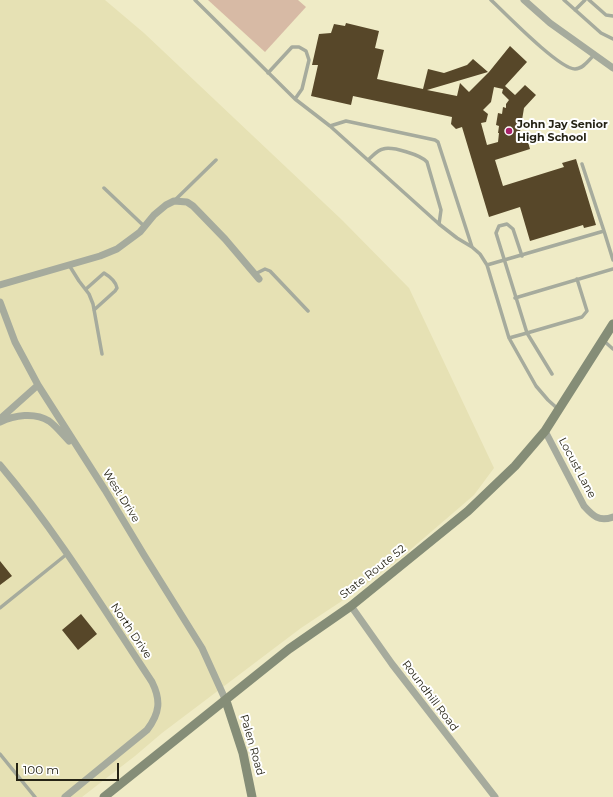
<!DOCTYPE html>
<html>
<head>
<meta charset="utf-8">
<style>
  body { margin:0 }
  #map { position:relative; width:613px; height:797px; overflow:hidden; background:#efebc6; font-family:Montserrat,sans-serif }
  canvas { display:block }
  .scale { position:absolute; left:16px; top:763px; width:103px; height:18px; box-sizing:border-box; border:2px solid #252315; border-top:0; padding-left:5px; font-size:12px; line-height:14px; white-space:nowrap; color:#252315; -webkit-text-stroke:3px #fff; paint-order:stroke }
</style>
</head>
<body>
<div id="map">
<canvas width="613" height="797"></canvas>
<div class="scale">100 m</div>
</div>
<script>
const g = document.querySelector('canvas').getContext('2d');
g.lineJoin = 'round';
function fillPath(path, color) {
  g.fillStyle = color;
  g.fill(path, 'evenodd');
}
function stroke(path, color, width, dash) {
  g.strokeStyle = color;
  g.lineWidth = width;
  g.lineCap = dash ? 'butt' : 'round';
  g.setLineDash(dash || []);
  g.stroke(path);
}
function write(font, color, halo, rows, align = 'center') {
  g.font = font + ' Montserrat,sans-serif';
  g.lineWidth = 4;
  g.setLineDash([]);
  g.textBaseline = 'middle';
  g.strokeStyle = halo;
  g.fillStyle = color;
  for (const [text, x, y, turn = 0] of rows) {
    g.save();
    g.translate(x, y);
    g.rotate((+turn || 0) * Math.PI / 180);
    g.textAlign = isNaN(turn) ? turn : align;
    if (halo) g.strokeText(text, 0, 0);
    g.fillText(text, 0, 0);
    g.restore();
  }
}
fillPath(new Path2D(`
  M0 0H105L144 33 342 220 409 288 494 468 474 495 403 556 360 589 301 628 162 733 135 756 82 797H0Z`), '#e6e1b4');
fillPath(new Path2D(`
  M208 0H298L306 7 265 52Z`), '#d7baa5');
fillPath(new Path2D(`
  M346 23 379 31 375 48 384 50 377 79 423 89 428 69 444 73 467 65 473 59 488 72 427 90 457 96 460 83 469 92 489 72 510 46 527 62 505 86 515 95 525 85 536 95 524 108 519 138 526 135 530 149 495 160 503 186 564 167 562 163 576 159 596 225 584 228 583 225 530 241 520 207 489 217 462 127 456 129 451 124 452 117 353 96 351 105 311 96 318 65H312L319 34 331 33 334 24 345 26ZM494 87 503 89 502 93 509 100 506 104V108L503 107 502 114 498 113 496 125 499 126 498 133H499L498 142 487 145 481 123 486 122 488 114 483 110 491 102Z
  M0 561 12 576 0 585Z
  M81 614 97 634 78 650 62 630Z`), '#574729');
stroke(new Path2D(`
  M195 0 295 99 330 126 439 224 457 238 472 247 480 254 487 265 509 338 536 386 548 400 558 409
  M491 0C505 13 559 69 575 69 583 69 589 60 594 55
  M564 0 601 33 613 39
  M589 0 606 15 613 16
  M575 10 585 0
  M268 73 292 47H299L306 51 309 60 302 89 295 99
  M330 126 346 121 435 140 438 142 472 247
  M368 160C373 156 377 150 383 149 392 146 421 155 427 162L441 210 439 224
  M582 164 604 231
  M104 188 145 227
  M175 200 216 160
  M522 256 513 229 507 224 499 226 496 233 527 333 582 317 587 311 577 279
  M69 265 79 281 89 294 93 304 102 354
  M487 265 604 231 613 260
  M255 274 265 269 270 271 308 311
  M86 289 104 273C109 276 116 282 117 288L115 291 94 310
  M515 298 613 269
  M509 338 527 333 552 374
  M604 341 613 349
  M0 608 67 554
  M0 754 35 797`), '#a6ab9d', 3.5);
stroke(new Path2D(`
  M524 0 550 23 613 68
  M0 285 100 256 117 249 140 232 154 215 166 205 174 201 187 202 193 206 225 239 259 279
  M0 302 15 342 38 385 105 490 144 555 202 648 226 701
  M0 419 38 385
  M0 422C14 415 35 412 49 421 56 426 63 435 69 441
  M545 431 584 506C593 516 599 522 613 517
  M0 465C57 532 103 608 152 682 161 700 160 713 147 730L65 797
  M351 606 392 664 495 797`), '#a6ab9d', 7);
stroke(new Path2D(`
  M226 701 243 753 252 797
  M104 797 289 649 351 606 468 511 515 466 545 431 613 324`), '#858d77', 9);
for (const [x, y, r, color] of [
  [509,131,4,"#a9226a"]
]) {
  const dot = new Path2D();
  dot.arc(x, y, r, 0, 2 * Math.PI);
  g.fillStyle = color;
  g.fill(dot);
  stroke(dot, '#fff', 1.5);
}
write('bold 11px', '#252315', '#fff', [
  ["John Jay Senior",517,125],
  ["High School",517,138]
], 'left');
write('11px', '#252315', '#fff', [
  ["Locust Lane",577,468,62],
  ["West Drive",121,496,58],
  ["State Route 52",373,572,-38],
  ["North Drive",131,631,56],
  ["Roundhill Road",430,696,53],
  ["Palen Road",252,745,74]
]);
</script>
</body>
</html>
